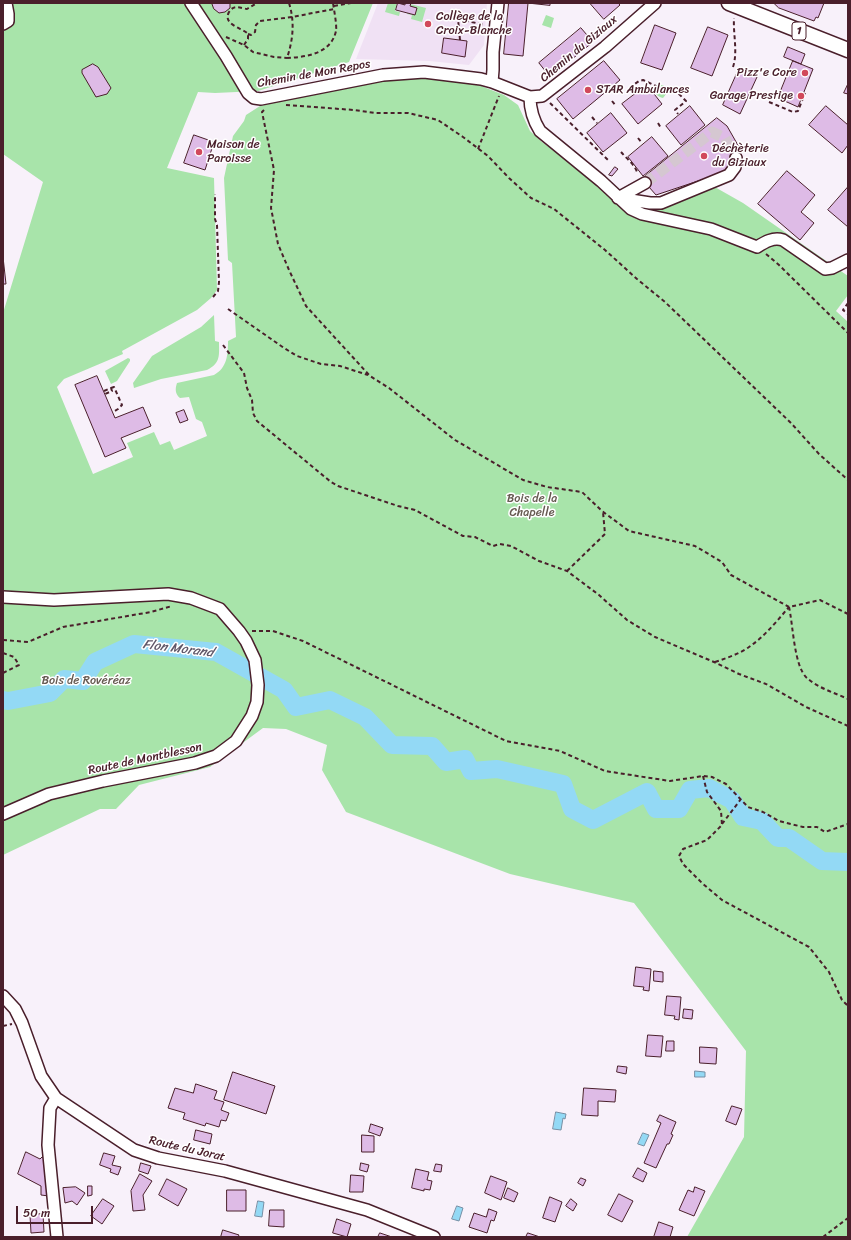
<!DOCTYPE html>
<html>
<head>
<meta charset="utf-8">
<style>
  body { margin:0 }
  #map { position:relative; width:851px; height:1240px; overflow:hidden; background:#f8f1fa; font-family:Sriracha,sans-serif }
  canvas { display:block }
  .frame { position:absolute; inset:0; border:4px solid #4a1f2b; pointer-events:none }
  .scale { position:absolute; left:16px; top:1206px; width:77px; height:18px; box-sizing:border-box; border:2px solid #4a1f2b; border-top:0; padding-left:5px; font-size:12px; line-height:14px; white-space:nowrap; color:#4a1f2b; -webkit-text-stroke:3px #fff; paint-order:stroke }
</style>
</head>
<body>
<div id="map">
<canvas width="851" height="1240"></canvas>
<div class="frame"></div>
<div class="scale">50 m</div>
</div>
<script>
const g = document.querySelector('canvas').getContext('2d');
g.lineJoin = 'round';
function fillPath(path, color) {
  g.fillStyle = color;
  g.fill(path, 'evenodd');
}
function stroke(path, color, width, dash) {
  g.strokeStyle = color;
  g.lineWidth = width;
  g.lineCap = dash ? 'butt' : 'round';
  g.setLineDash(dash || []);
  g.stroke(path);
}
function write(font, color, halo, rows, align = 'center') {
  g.font = font + ' Sriracha,sans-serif';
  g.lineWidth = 3;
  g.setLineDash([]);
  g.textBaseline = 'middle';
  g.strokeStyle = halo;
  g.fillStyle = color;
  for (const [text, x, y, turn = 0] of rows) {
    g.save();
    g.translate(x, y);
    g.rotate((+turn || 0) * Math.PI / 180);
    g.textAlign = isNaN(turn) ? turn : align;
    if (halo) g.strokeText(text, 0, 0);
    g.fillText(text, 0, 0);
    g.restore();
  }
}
fillPath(new Path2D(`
  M378 3H487L484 45 469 65 429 61 356 59Z`), '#f0e1f4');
fillPath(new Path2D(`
  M7 3H373L349 62 258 91 215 93 198 92 167 168 214 178 217 290 211 298 197 310 122 351 123 354 64 379 57 387 93 474 133 457 127 443 154 432 160 445 170 441 174 450 207 436 202 422 196 419 189 397 180 398C175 394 175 389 177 383L214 375C227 368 228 355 228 341L236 337 232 263 228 260 224 178 233 136 244 121 246 115 260 106 333 88 395 79 427 78 476 84 504 95 518 105 530 131 542 142 597 183 619 203 653 212 713 186 743 203 848 276V295L836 311 848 322V1237H687L744 1137 746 1051 634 903 510 874 346 812 322 770 327 745 286 729 263 728 210 767 139 785 116 809H100L3 855V313L43 182 3 154V24Z
  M388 3H397L395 11 400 12 399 16 385 12Z
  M410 4 426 8 422 22 411 19 412 15 407 14Z
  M546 15 554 18 551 28 542 25Z
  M656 85H663L666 88 667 93 663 98C658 97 654 93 653 88Z
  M214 315 215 341 219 342C219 355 221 363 207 370L161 379 134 388 133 383 152 356 201 327Z
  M128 358 130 359V361L117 381 111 384 105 371Z`), '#a8e4aa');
const water = new Path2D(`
  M695 1071 705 1072V1077H695Z
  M556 1112 566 1114 565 1119 563 1118 561 1130 553 1129Z
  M643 1133 649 1135 644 1146 638 1144Z
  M258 1201 264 1202 262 1217 255 1216Z
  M457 1206 463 1208 459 1221 452 1219Z`);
fillPath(water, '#93d9f5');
stroke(water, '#768fa4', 1);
stroke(new Path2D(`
  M3 700 8 701 50 693 64 679 83 681 95 662 134 644 216 652 284 690 296 707 330 700 365 717 392 745 432 746 446 762 465 759 471 771 497 769 563 784 572 809 593 820 647 792 656 809H679L690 790 709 788 732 800 743 817 762 821 778 838H789L822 861 848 862`), '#93d9f5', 18);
const building = new Path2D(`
  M212 3H230V8L225 12 219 13 214 9Z
  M398 3 405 5V3H411L410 6 417 8 415 15 396 10Z
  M509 3H528L523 56 504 54Z
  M528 3H550V5Z
  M590 3H618L620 5 604 19Z
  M774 3H824L818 18 816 17 814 21 779 8Z
  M655 25 676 33 662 70 641 63Z
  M708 27 728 35 712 76 691 68Z
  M581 28 593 42 550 77 539 63Z
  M444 38 467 41 465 57 442 53Z
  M788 47 805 54 801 64 784 57Z
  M604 61 620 80 573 119 557 99Z
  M793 61 813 69 798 107 778 98Z
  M93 64 98 67 111 88 107 94 96 97 82 73V70Z
  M739 69 757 77 740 114 723 105Z
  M848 84V94L844 93Z
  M647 85 662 104 638 124 622 104Z
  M690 106 705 125 681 145 666 126Z
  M826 106 848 125V145L842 153 809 125Z
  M611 113 627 133 603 152 587 133Z
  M717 118 727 126 739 147 741 155 732 159 729 169 719 174 656 195 642 179Z
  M194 135 214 142 205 170 184 163Z
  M652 137 668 156 643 176 628 157Z
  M615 167 618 169 612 176 609 175Z
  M787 171 815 195 801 212 814 223 800 240 758 204Z
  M848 187V227L828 210Z
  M3 257 6 284H3Z
  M97 376 115 418 143 407 151 426 121 438 126 448 105 457 75 385Z
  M184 410 188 420 180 423 176 413Z
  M636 967 651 969 649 991 643 990 644 987 634 986Z
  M654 971 663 972V982L654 981Z
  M667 996 681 997 679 1020 674 1019 675 1016 665 1015Z
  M684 1009 693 1010 692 1019 683 1018Z
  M648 1035 663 1036 661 1057 646 1056Z
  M667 1041H674V1051H666Z
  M700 1047 717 1048 716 1064 700 1063Z
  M618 1066 627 1067 626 1074 617 1072Z
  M233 1072 275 1086 266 1114 224 1100Z
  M196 1084 217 1091 214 1099 224 1102 221 1110 229 1113 226 1121 221 1120 219 1127 206 1123 205 1126 183 1119 185 1113 168 1108 175 1088 193 1093Z
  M584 1088 616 1090 615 1102 598 1101V1116L582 1115Z
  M732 1106 742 1109 736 1125 726 1121Z
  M660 1115 676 1122 671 1134 673 1135 669 1144H667L656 1168 644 1163 661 1123 657 1121Z
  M371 1124 383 1128 380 1136 369 1132Z
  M196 1130 212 1134 210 1144 194 1140Z
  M362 1135 374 1136V1152H362Z
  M26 1152 40 1159 42 1157 45 1158 49 1196 41 1195V1186L18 1174Z
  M104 1153 115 1156 112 1165 121 1167 118 1175 110 1172 111 1169 100 1165Z
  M141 1163 151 1166 148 1174 139 1171Z
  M361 1163 369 1165 367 1172 360 1170Z
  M436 1164 442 1165 441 1172 434 1171Z
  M638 1168 647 1173 643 1182 633 1177Z
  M416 1169 429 1172 427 1180 432 1181 430 1190 424 1189V1191L412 1188Z
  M140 1174 152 1181 143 1195 145 1210 133 1211 131 1191Z
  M351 1175 364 1176 363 1192H350Z
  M491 1176 507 1182 501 1200 485 1193Z
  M581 1178 586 1180 583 1186 578 1183Z
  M167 1179 187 1189 178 1206 159 1195Z
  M88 1186H92V1195L88 1196Z
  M76 1187 85 1193 77 1205 72 1201 65 1203 63 1188Z
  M695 1187 705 1191 694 1216 679 1210 688 1190 693 1192Z
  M508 1188 518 1193 514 1202 504 1198Z
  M227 1190H246V1211H227Z
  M619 1194 633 1201 622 1222 608 1215Z
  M550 1197 562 1202 555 1222 543 1218Z
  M103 1199 114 1206 102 1224 91 1216Z
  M571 1199 577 1204 573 1211 566 1206Z
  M489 1209 497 1212 494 1221 491 1220 487 1233 469 1227 474 1213 486 1217Z
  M270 1210H284V1227L269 1226Z
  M43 1214 44 1232 31 1233 30 1215Z
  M337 1219 351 1224 347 1237 333 1233Z
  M659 1222 673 1227 670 1237H654Z
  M223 1230 239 1235 238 1237H221Z
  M380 1233 392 1237H378Z
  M528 1233 540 1237H526Z`);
fillPath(building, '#debbe6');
stroke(building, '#4a1f2b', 1);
stroke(new Path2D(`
  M645 183 712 132 725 138 736 158`), '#d5c7d1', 11, [11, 5.5]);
const minor = new Path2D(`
  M191 3 226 56 248 93 254 98 261 99 383 75 424 72 481 79 492 82 530 97 542 96 605 47 655 3
  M3 24 8 21V14L6 3
  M492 82 493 70V52L498 3
  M530 97C530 110 533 120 540 131L601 181 631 209 642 214 711 229 757 247C765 242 773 237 783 240L825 269 832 268 848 260
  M645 183 618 198 650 203H661L729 175 735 167 736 158
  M3 597 54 600 168 594 191 598 220 609 239 631 246 641 255 660 258 685 257 702 252 716 236 741 216 756 195 763 103 781 49 794 3 814
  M3 996 15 1009 22 1023 41 1076 56 1098 134 1150 158 1158 225 1171 367 1210 434 1237
  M56 1098 50 1108 48 1145 57 1237`);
const major = new Path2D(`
  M729 3 848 50`);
stroke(minor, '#4a1f2b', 14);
stroke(major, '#4a1f2b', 17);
stroke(new Path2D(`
  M289 3C295 22 293 40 287 58 306 57 331 54 336 31 337 25 334 10 333 3
  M334 6 351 3
  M248 34 251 35 255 32 256 25 260 21 292 17 334 9
  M226 37 244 45 253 52 274 57 287 58
  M460 40 458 19 485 25
  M244 45 248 39V34C243 28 222 25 229 12 234 4 240 8 247 9L257 3
  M733 67C738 52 733 34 734 18
  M633 93 629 88 639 81 643 80 656 86 660 91 677 92 686 101 675 110 678 114
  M612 101 616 106
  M769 102 793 112 798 111 805 93
  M550 103 609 161
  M286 105 354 110 376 113H408L438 120 463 137 488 156 509 178 531 198 554 209 605 250 637 279 665 302 791 423 819 454 848 480
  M264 110 262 112 274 170 271 208 278 244 289 270 306 306 370 376 389 388 455 440 523 480 547 487 582 492 602 511 629 531 695 546 722 562 731 575 789 607 820 600 848 614
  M592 117 597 123
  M658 123 661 128
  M638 138 642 143
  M478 149 499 96
  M621 152C626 158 635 165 637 172L635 173
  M766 254 779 265 848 333
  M213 297 218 291 219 282 217 225 215 219V194
  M848 303 843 310 848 314
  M228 309 284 348 297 356 321 364 340 366 368 375
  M223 345 244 373 247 388 252 400 253 413 257 421 331 482 338 486 398 506 415 510 463 536 475 537 493 546 500 544 511 546 539 561 567 571 599 595 627 620 655 637 714 662 739 674 766 684 806 707 848 726
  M111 388 114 387 122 405 118 409 113 412
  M104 391 111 388 112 391 105 394
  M567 571 605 534 603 512
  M789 607C793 624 794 667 807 678 818 688 835 693 848 699
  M252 631H273L303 641 506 741 560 751 605 771 670 781 703 776 712 777 726 784 748 807 763 812 779 821 803 827H817L825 832 848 824
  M3 640 28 642 63 627 151 612 172 606
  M3 653 14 657 19 665 3 673
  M715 662C727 658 739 654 749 647 764 637 777 621 789 607
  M703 776 707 792 721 811 722 825 707 840 683 849 679 856 683 864 702 883 722 900 809 947 829 972 842 1000 848 1006
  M722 824 741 799
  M3 1026 12 1024
  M823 1237 848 1218`), '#4a1f2b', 2, [4, 3]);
stroke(minor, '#fff', 11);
stroke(major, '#fff', 14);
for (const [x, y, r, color] of [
  [428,24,4,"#d1495b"],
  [805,73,4,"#d1495b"],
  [588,90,4,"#d1495b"],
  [801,96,4,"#d1495b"],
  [199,152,4,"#d1495b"],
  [704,156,4,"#d1495b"]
]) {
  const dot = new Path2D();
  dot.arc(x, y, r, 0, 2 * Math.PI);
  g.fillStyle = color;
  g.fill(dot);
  stroke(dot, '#fff', 1.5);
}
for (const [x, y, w] of [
  [799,31,14]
]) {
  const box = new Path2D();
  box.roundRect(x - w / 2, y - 9, w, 18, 3);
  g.fillStyle = '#fff';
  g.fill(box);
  stroke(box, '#4a1f2b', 1);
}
write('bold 11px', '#4a1f2b', null, [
  ["1",799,31]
]);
write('12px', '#4a1f2b', '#fff', [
  ["Collège de la",436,17],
  ["Croix-Blanche",436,31],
  ["Pizz'e Core",797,73,"right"],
  ["STAR Ambulances",596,90],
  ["Garage Prestige",793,96,"right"],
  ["Maison de",207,145],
  ["Paroisse",207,159],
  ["Déchèterie",712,149],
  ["du Giziaux",712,163]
], 'left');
write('12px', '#4a1f2b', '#fff', [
  ["Chemin du Giziaux",579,49,-40],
  ["Chemin de Mon Repos",314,74,-10],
  ["Route de Montblesson",145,759,-12],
  ["Route du Jorat",187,1149,13]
]);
write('12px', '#665a51', '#fff', [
  ["Bois de la",532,499],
  ["Chapelle",532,513],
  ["Bois de Rovéréaz",86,681]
]);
write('italic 13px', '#605768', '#fff', [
  ["Flon Morand",178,649,7]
]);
</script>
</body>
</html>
